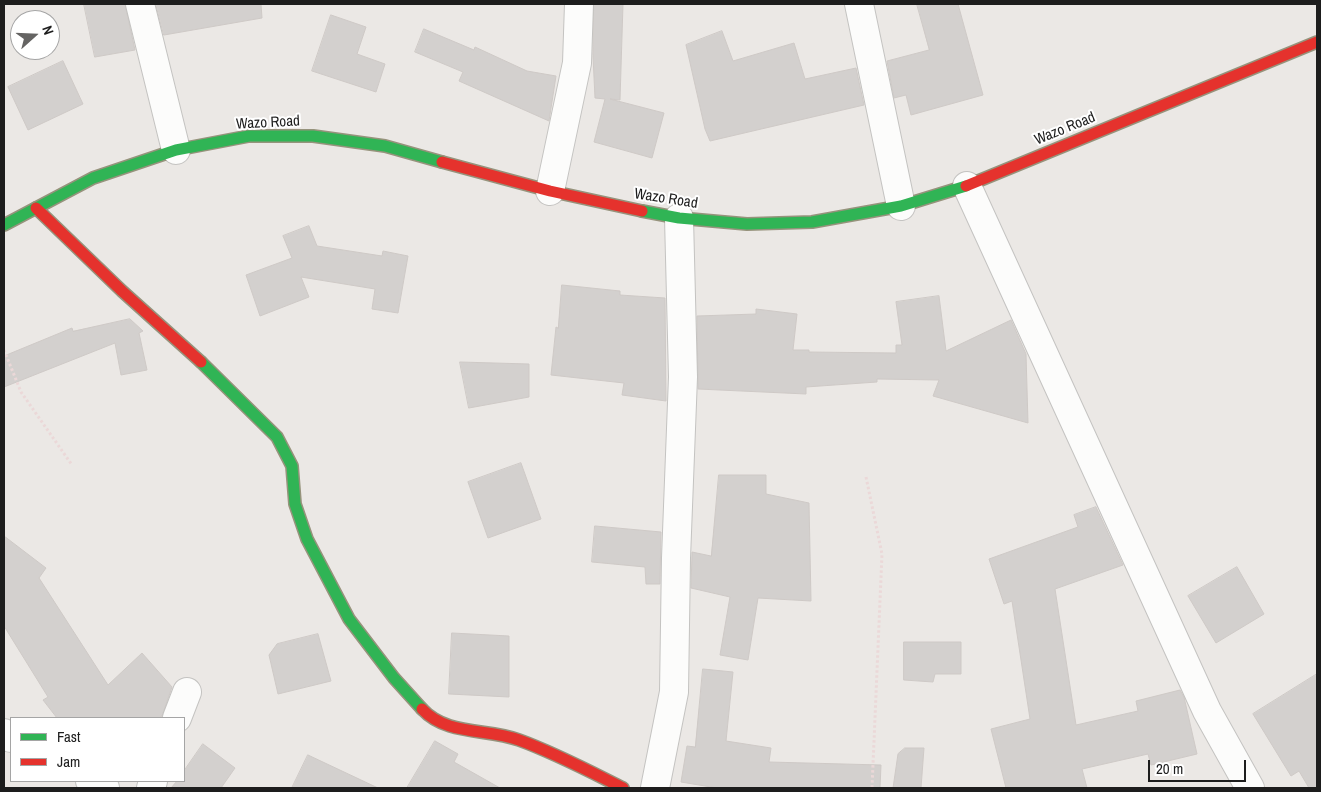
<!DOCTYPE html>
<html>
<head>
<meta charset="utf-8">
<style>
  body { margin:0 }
  #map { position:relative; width:1321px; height:792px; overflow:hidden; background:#ebe8e5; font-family:"Archivo Narrow",sans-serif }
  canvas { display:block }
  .frame { position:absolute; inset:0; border:5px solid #1d1d1d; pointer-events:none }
  .legend { position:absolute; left:10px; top:717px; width:175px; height:65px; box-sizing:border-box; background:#fff; border:1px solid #a5a5a5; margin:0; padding:6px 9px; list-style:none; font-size:15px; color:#1d1d1d }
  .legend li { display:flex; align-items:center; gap:10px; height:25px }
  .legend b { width:25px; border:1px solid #a5a5a5 }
  .north { position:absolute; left:10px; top:10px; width:50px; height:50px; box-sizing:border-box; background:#fff; border:1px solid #a5a5a5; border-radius:50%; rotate:70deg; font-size:14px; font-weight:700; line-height:20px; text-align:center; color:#1d1d1d }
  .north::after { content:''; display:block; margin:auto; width:18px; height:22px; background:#656463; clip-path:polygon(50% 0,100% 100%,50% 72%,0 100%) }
  .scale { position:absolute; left:1148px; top:760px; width:98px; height:22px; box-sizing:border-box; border:2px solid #1d1d1d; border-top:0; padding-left:6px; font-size:15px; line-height:18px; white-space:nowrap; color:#1d1d1d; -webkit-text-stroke:4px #fff; paint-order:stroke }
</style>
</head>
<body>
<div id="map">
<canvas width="1321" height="792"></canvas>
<div class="frame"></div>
<ul class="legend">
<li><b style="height:6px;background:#30b455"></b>Fast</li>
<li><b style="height:6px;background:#e5322d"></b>Jam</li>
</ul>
<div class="north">N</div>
<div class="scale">20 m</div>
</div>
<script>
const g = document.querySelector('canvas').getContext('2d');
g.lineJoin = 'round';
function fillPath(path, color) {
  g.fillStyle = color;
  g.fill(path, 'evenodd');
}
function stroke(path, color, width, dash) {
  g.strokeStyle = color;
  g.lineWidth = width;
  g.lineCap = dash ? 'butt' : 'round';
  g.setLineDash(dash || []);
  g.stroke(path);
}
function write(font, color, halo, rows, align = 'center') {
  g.font = font + ' "Archivo Narrow",sans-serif';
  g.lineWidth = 4;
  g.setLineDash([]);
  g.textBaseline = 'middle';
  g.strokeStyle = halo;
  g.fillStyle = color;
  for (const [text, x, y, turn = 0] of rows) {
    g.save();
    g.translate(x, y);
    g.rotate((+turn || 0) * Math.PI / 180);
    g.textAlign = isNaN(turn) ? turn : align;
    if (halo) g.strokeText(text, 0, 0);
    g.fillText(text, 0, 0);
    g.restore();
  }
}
const building = new Path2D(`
  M84 4H125L135 50 95 57Z
  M156 4H261L262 18 164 35Z
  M594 4H623L620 100 610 99 664 113 652 158 594 142 605 99 595 98 593 56Z
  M917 4H958L983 95 911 115 906 95 894 98 887 61 929 50Z
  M331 15 366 27 357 54 385 64 376 92 312 71Z
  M424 29 474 50 475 47 527 71 556 76 549 121 459 81 463 72 415 52Z
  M722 31 733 61 794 43 805 79 856 68 864 105 710 141 705 129 686 45Z
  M63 61 83 104 28 130 8 87Z
  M309 226 317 246 382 256 383 251 408 256 398 313 372 309 375 289 301 277 309 297 260 316 246 275 292 258 283 236Z
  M562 285 620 291V295L665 298 666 401 622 395 624 383 551 375 556 327 558 328Z
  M939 296 946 351 1011 320 1026 354 1028 423 933 396 939 380 877 379V382L806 387V394L698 389 697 316 756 314V309L797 314 793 350H809V352L896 353V345H902L896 302Z
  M130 319 143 331 139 333 147 370 121 375 115 343 4 387V356L72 328 73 331Z
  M460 362 529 364V397L469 408Z
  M521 463 541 519 488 538 468 482Z
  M719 475H766V494L809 503 811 601 758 598 748 660 720 655 730 597 691 588 692 552 711 556Z
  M1096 507 1123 565 1055 589 1076 725 1138 711 1136 701 1180 690 1184 697 1197 754 1151 765 1148 754 1082 769 1087 788H1006L991 729 1030 719 1012 601 1004 604 989 559 1078 527 1074 515Z
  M595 526 661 532 660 584H646L645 567 592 562Z
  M4 536 46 568 39 578 108 685 142 653 172 687 162 716 159 718H57L43 700 48 697 4 626Z
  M1237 567 1264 614 1216 643 1188 596Z
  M452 633 509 636V697L449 694Z
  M318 634 331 681 278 694 269 655 277 644Z
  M904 642H961V674H935L933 682 904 680Z
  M703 669 733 672 726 741 771 748 769 762 881 765 880 788H717L681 782 687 746 695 747Z
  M1317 674V788H1309L1299 771 1291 776 1253 714Z
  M435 741 458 754 454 762 500 788H407Z
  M203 744 235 768 221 788H171L177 781H184V771Z
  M905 748H924L921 788H893L898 754Z
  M308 755 378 788H292Z`);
fillPath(building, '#d3d0ce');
stroke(building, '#cec9c6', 1);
const street = new Path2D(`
  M140 4 176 150
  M859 4 901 206
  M967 186 1207 711 1250 788
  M550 191 577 63 579 4
  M177 718 187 692
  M4 733 11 738
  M90 781 105 788
  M151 788 153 781
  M655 788 674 692 676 558 683 377 679 218`);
const fast = new Path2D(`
  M642 211 679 218 747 224 812 222 901 206 966 186
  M4 225 93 178 176 150 249 136H313L385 146 442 162
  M201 362 277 437 292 466 295 504 307 539 349 619 394 678 422 709`);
const jam = new Path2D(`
  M442 162 550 191 642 211
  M966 186 1317 42
  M36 208 122 291 201 362
  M422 709C447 736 487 728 519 740 555 753 589 771 623 788`);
stroke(street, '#c4c3c1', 30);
stroke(fast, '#96937c', 14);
stroke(jam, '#96937c', 14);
stroke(new Path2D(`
  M4 350 21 392 72 465
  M866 477 882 554 872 788`), '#ebd8d8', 3, [2.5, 2.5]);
stroke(street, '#fcfcfb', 28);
stroke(fast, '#30b455', 11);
stroke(jam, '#e5322d', 11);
write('15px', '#1d1d1d', '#fff', [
  ["Wazo Road",268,123,-3],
  ["Wazo Road",1065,129,-22],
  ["Wazo Road",666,199,9]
]);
</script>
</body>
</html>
